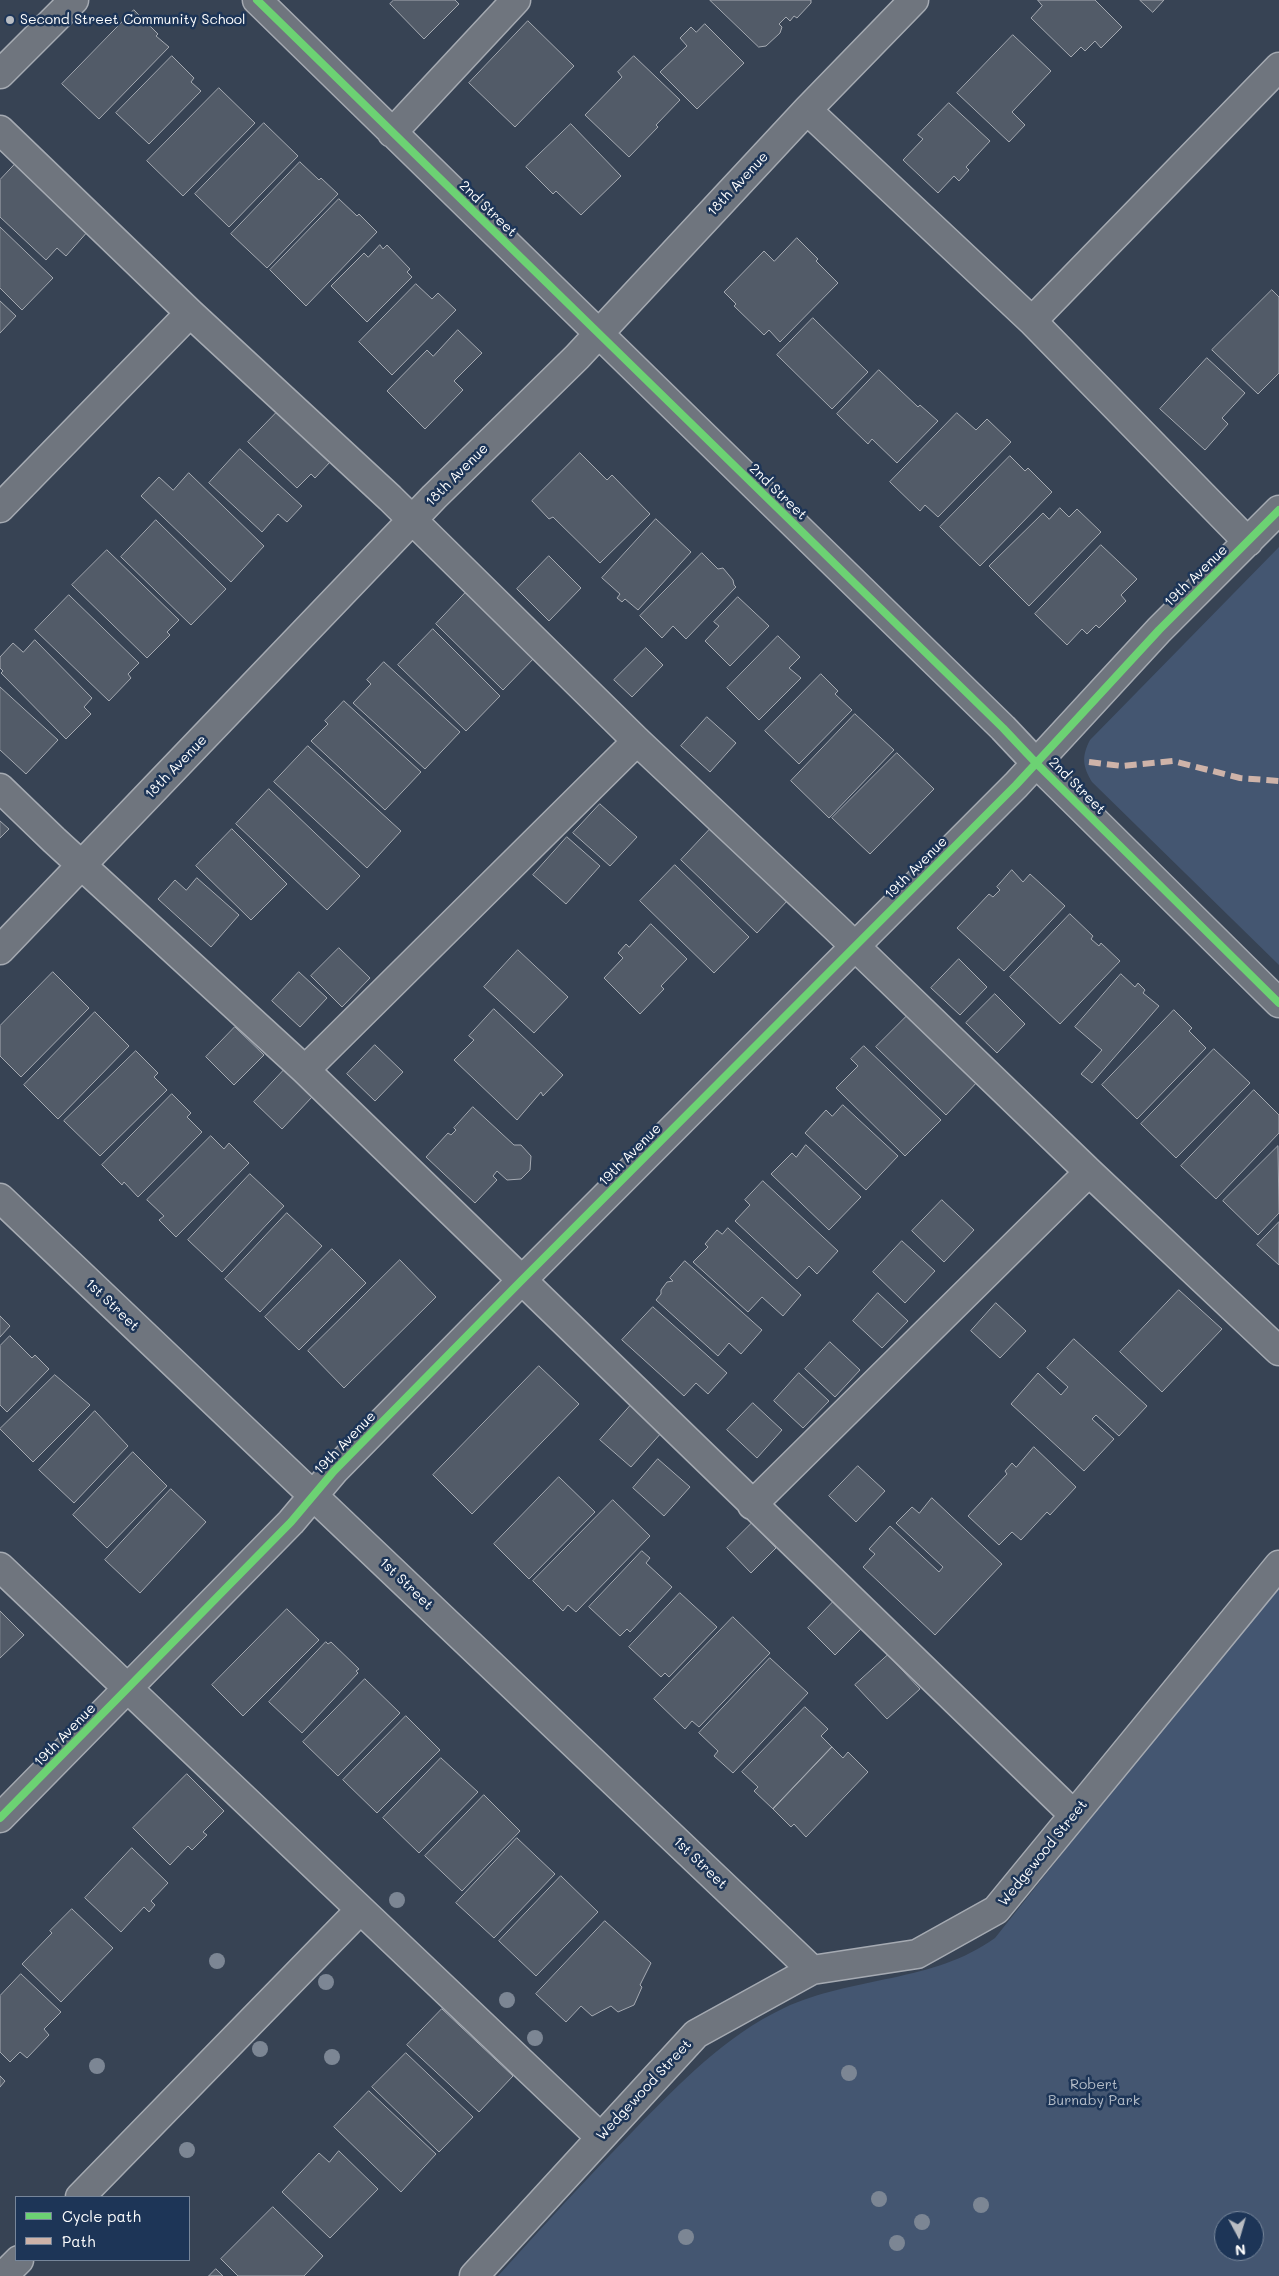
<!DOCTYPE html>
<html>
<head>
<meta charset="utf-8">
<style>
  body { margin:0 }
  #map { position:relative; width:1279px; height:2276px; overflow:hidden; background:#374354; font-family:Mali,sans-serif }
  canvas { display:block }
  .legend { position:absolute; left:15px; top:2196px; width:175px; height:65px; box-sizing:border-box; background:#1d3557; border:1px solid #77869a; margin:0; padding:6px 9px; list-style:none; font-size:15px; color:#fff }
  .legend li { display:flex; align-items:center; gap:10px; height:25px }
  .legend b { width:25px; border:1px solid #77869a }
  .north { position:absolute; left:1214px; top:2211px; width:50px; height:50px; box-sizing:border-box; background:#1d3557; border:1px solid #77869a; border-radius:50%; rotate:174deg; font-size:14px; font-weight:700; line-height:20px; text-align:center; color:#fff }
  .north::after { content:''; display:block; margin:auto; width:18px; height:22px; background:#b9bdc3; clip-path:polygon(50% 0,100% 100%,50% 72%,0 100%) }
</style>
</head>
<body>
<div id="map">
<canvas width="1279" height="2276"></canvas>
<ul class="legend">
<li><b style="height:6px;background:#6cd273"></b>Cycle path</li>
<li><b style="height:6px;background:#ceb3a9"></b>Path</li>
</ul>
<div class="north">N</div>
</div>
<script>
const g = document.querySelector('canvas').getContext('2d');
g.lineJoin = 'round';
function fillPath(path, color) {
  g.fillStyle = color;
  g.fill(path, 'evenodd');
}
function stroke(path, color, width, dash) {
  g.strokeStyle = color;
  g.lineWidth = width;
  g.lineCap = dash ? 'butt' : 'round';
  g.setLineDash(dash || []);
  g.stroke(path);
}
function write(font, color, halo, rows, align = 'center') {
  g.font = font + ' Mali,sans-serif';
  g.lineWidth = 5;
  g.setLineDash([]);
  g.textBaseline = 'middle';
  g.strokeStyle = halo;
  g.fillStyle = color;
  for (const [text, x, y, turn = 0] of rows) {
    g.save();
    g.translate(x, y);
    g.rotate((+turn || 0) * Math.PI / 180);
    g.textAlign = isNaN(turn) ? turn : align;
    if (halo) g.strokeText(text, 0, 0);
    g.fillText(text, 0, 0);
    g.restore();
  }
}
fillPath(new Path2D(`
  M1279 547V965L1092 782C1083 767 1081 757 1090 740Z
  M1279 1581V2276H498C543 2226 588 2177 635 2129 680 2083 725 2036 784 2008 852 1976 933 1983 995 1938ZM1224 2221H1254V2251H1224Z`), '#445671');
const building = new Path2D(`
  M394 0H455L459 4 424 39 390 4Z
  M710 0H811V3L797 18 794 16 790 21 786 17 779 24 782 27 780 33 766 46 759 47Z
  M1038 0H1095L1122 27 1101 48 1095 41 1085 51 1081 47 1071 57 1031 18 1042 6Z
  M1140 0H1164L1153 12Z
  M134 10 158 34 156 36 169 47 99 119 62 84Z
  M528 21 574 66 515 127 469 83Z
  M705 24 744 63 697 109 660 72 687 46 680 38 691 27 696 32Z
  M1013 35 1051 71 1012 112 1025 125 1009 142 957 93Z
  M172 56 194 78 191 82 201 91 149 144 116 113Z
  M634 56 680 100 656 125 658 127 629 157 585 115 622 77 618 72Z
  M219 88 255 123 183 196 147 161Z
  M949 103 990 141 966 167 969 170 959 181 954 176 938 193 903 160 923 139 918 135Z
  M264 123 298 156 229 227 195 194Z
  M571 124 621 176 581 215 556 191 553 194 526 167Z
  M20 159 89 230 66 256 57 248 46 260 0 217V180Z
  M300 162 319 180 321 178 338 194 267 268 231 234Z
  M339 199 357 216 359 214 377 232 306 306 270 270Z
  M0 227 53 278 22 310 0 288Z
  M797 238 818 259 816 261 838 283 780 342 769 330 764 335 734 306 736 304 724 292 764 251 774 261Z
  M380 245 383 249 387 245 410 269 407 272 412 277 367 322 331 286 364 253 368 257Z
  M416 284 432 299 438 293 456 310 392 375 359 342Z
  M1272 290 1279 297V373L1258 394 1212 350Z
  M0 301 16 316 0 333Z
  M813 318 868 372 832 409 777 355Z
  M458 330 482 353 454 381 463 390 425 429 387 391 427 350 433 356Z
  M1207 358 1245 393 1222 418 1228 424 1205 450 1160 409Z
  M879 370 918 407 920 405 938 421 897 463 872 439 868 444 837 414Z
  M280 409 331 461 315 478 311 474 297 488 248 442Z
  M957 413 976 430 987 419 1011 442 938 517 925 505 920 511 890 482Z
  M240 449 302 506 287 522 278 514 262 532 209 483Z
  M580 453 607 480 612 475 650 514 600 563 553 517 549 519 532 501Z
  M1010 456 1025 471 1028 468 1052 492 980 566 940 527Z
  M189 473 264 546 231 582 141 496 159 477 173 490Z
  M1060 508 1069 517 1077 509 1101 532 1029 606 989 566 1043 513 1049 519Z
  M656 519 691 552 638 610 625 599 622 602 617 598 620 594 602 578Z
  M156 520 226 589 191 625 121 557Z
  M1101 545 1137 579 1121 595 1126 601 1099 628 1096 625 1087 634 1082 629 1067 645 1035 614Z
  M107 550 179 620 167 632 170 635 147 658 72 585Z
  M702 553 718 569 723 568 733 580 734 585 736 587 686 639 673 626 662 638 640 616Z
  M549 556 581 588 549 621 517 589Z
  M470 588 538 654 503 690 436 624Z
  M69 595 139 663 128 674 131 678 109 701 35 630Z
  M738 597 769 626 730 666 705 641 719 626 714 622Z
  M433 629 500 696 466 731 398 665Z
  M778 636 800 657 789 668 801 678 759 720 727 688Z
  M35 640 92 698 84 707 91 714 66 739 1 673 3 671 0 668V657L13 643 23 652Z
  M646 648 663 665 632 697 614 680Z
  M384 662 460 732 425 769 353 703 371 684 367 680Z
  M821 674 838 691 835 694 852 710 799 764 765 731Z
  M0 687 58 740 26 774 0 750Z
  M344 701 421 772 385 810 311 741 328 724 325 721Z
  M855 714 894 750 829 818 791 781Z
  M707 717 736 743 710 772 681 746Z
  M308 746 401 831 367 868 274 782Z
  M897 753 934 789 870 854 832 818Z
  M269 789 360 876 327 910 236 824Z
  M600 804 637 837 610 866 573 833Z
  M0 821 9 829 0 838Z
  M712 827 789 899 757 933 681 860Z
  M232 829 287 884 251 920 196 866Z
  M567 837 600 866 566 904 533 875Z
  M675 865 749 937 714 973 640 901Z
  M1012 870 1023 882 1030 874 1065 906 1004 971 957 928 989 894 993 897 1000 890 997 887Z
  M197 878 239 915 211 947 158 899 175 880 186 890Z
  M1070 914 1093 936 1091 939 1099 946 1101 943 1120 961 1060 1024 1010 977Z
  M651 924 687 959 661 986 664 989 640 1014 604 978 623 958 618 953 626 944 629 947Z
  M339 948 370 978 342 1007 311 976Z
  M518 950 568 997 534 1033 484 987Z
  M959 959 987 987 960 1015 931 988Z
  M53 972 89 1008 21 1077 0 1056V1026Z
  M299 972 327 998 300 1027 272 1001Z
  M1121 974 1135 987 1138 983 1145 990 1143 993 1159 1006 1092 1083 1081 1074 1102 1050 1075 1027Z
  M995 994 1025 1024 997 1053 966 1023Z
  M494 1009 563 1075 543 1096 541 1092 517 1120 454 1060 474 1040 469 1036Z
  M1174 1010 1192 1028 1189 1031 1206 1048 1137 1119 1102 1085Z
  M95 1012 129 1046 58 1119 24 1085Z
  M911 1012 980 1079 946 1115 876 1047Z
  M235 1027 264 1055 234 1085 206 1057Z
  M375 1045 403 1072 375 1101 347 1074Z
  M864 1046 941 1120 905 1156 836 1088 858 1066 851 1059Z
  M1214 1049 1250 1083 1176 1158 1141 1124Z
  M136 1051 158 1073 154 1077 167 1090 100 1156 64 1121Z
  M284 1070 312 1097 282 1129 254 1102Z
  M1254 1090 1279 1115V1133L1216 1199 1181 1166Z
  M172 1094 191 1113 187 1117 202 1132 138 1197 124 1182 122 1185 102 1165Z
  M843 1105 898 1156 866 1190 805 1133 826 1110 832 1116Z
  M473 1107 514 1145H521L531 1156 530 1170 521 1179 507 1180 497 1171 493 1176 497 1180 475 1203 426 1157 448 1133 451 1135 456 1130 454 1128Z
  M211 1136 224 1149 229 1143 249 1163 176 1237 159 1220 164 1216 147 1200Z
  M806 1145 861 1197 829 1230 771 1174 792 1153 796 1157Z
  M1278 1146 1279 1213 1258 1235 1223 1201Z
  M250 1174 284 1206 222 1272 188 1240Z
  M763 1181 838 1251 817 1274 809 1266 797 1279 735 1221 750 1205 745 1200Z
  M942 1200 974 1230 944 1262 912 1231Z
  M287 1213 322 1246 260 1312 225 1279Z
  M1279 1222V1265L1257 1245Z
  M728 1228 801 1295 783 1316 762 1297 748 1312 693 1262 708 1247 705 1244 717 1230 722 1234Z
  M902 1241 935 1271 905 1303 873 1272Z
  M332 1249 366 1283 299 1350 265 1317Z
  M400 1260 436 1297 344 1388 308 1351Z
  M685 1261 762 1330 741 1354 729 1343 718 1356 656 1300 661 1294V1290L667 1282 673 1281 670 1278Z
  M1179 1290 1222 1329 1162 1392 1120 1352Z
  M878 1293 908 1321 882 1348 853 1321Z
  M996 1303 1026 1331 1000 1358 971 1331Z
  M653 1307 727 1373 708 1394 696 1383 684 1396 622 1340Z
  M0 1316 10 1326 0 1337Z
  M10 1336 32 1358 35 1355 49 1369 7 1412 0 1405V1346Z
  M1074 1339 1147 1406 1119 1436 1096 1415 1092 1419 1114 1439 1084 1471 1011 1404 1038 1373 1061 1395 1068 1387 1047 1368Z
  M830 1342 860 1370 835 1397 805 1369Z
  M539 1366 579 1404 472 1514 433 1475Z
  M799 1373 829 1401 803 1428 774 1401Z
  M55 1375 90 1405 33 1462 0 1429Z
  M753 1403 782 1430 757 1458 727 1430Z
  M631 1405 662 1432 631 1467 600 1440Z
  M95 1411 128 1446 74 1503 39 1470Z
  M1034 1447 1076 1487 1050 1515 1047 1512 1021 1540 1012 1532 999 1545 968 1516 1007 1474 1005 1471 1012 1463 1016 1467Z
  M133 1452 167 1486 107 1548 73 1515Z
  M658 1459 690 1487 664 1516 633 1488Z
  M858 1466 885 1491 856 1522 829 1496Z
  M559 1477 595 1512 529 1579 494 1544Z
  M171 1489 206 1522 140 1593 105 1560Z
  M932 1498 1002 1564 935 1635 863 1567 875 1554 869 1549 890 1526 939 1572 943 1567 896 1523 912 1507 919 1513Z
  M613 1500 650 1536 576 1612 568 1605 563 1611 533 1581Z
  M752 1523 776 1548 751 1573 727 1548Z
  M642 1551 650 1558 646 1563 672 1587 630 1632 627 1629 620 1636 589 1607Z
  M680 1593 717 1627 669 1677 665 1673 661 1677 629 1647Z
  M834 1601 862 1628 835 1655 808 1628Z
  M287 1609 319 1640 243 1716 212 1685Z
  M0 1611 24 1635 0 1658Z
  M733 1617 770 1653 699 1727 692 1721 685 1729 654 1699Z
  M326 1642 328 1644 331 1642 359 1669 356 1671 358 1673 302 1733 269 1702Z
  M888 1655 920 1689 887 1719 855 1685Z
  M770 1658 808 1693 733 1773 714 1756 718 1751 699 1733Z
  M365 1679 400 1713 338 1776 303 1742Z
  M805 1707 828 1729 821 1736 832 1747 773 1809 754 1791 758 1787 742 1772Z
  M406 1716 440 1750 377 1813 343 1780Z
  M832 1747 843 1758 848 1752 868 1772 806 1837 794 1824 791 1827 773 1809Z
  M441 1758 478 1792 419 1853 383 1818Z
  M187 1774 224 1811 203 1832 207 1835 192 1850 188 1846 170 1865 133 1828Z
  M484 1795 520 1831 462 1891 425 1856Z
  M517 1838 555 1874 494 1938 456 1903Z
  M132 1848 168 1883 151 1901 155 1905 149 1912 144 1907 121 1932 85 1898Z
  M561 1876 598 1912 536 1976 499 1941Z
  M72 1909 113 1948 61 2002 22 1964 52 1933 50 1931Z
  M605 1921 651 1963 640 1985 642 1987 634 2005 618 2012 611 2006 592 2016 581 2006 566 2022 536 1994Z
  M21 1974 61 2012 44 2029 49 2035 27 2058 20 2052 10 2062 0 2052V1996Z
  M442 2009 513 2076 479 2112 407 2045Z
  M406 2053 473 2117 439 2152 372 2087Z
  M0 2076 5 2081 0 2087Z
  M369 2091 436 2154 401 2192 334 2127Z
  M339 2151 378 2189 330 2238 282 2192 319 2153 329 2162Z
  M273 2207 323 2256 304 2276H238L221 2259Z
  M216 2269 223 2276H209Z`);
fillPath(building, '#525b68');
stroke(building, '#a5aab2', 1);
const minor = new Path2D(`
  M257 0 1003 728 1036 763 1279 1003
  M0 74 74 0
  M807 110 1032 321 1248 542
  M0 130 190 313 390 498 637 741 835 927 1089 1172 1279 1351
  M392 133 516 0
  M1032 321 1279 67
  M0 508 190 313
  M0 788 54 840 305 1070 1074 1815
  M0 950 434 497 577 357 807 110 914 0
  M305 1070 637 741
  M0 1198 812 1970
  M752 1505 1089 1172
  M0 1567 600 2137
  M0 1818 291 1522 334 1471 521 1281 1016 785 1159 630 1279 510
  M80 2197 360 1910
  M3 2276 19 2260
  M474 2276 696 2034 812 1970 917 1954 996 1910 1279 1565`);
stroke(minor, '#a5aab2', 31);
stroke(minor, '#6f757e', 28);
stroke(new Path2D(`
  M1089 762 1122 766 1173 761 1240 778 1279 781`), '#ceb3a9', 6, [12, 6]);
stroke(new Path2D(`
  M257 0 1003 728 1036 763 1279 1003
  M0 1818 291 1522 334 1471 521 1281 1016 785 1159 630 1279 510`), '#6cd273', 8);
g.fillStyle = '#7c8694';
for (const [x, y] of [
  [397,1900],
  [217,1961],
  [326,1982],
  [507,2000],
  [535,2038],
  [260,2049],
  [332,2057],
  [97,2066],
  [849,2073],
  [187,2150],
  [879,2199],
  [981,2205],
  [922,2222],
  [686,2237],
  [897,2243]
]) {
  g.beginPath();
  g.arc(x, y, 8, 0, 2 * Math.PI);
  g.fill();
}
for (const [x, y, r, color] of [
  [10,20,5,"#b9bdc3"]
]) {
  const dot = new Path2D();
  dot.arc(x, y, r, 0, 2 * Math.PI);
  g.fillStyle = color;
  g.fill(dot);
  stroke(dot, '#1d3557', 2);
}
write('14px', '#fff', '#1d3557', [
  ["Second Street Community School",20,20]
], 'left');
write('14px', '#fff', '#1d3557', [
  ["18th Avenue",738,184,-47],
  ["2nd Street",488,209,44],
  ["18th Avenue",457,475,-45],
  ["2nd Street",778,492,44],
  ["19th Avenue",1196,576,-44],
  ["18th Avenue",176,767,-46],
  ["2nd Street",1077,786,45],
  ["19th Avenue",916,868,-45],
  ["19th Avenue",630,1155,-45],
  ["1st Street",112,1305,44],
  ["19th Avenue",345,1443,-46],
  ["1st Street",406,1584,44],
  ["19th Avenue",65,1735,-46],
  ["Wedgewood Street",1043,1853,-51],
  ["1st Street",700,1863,44],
  ["Wedgewood Street",644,2090,-47]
]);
write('14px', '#b5bdc8', '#1d3557', [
  ["Robert",1094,2085],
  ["Burnaby Park",1094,2101]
]);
</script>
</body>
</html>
